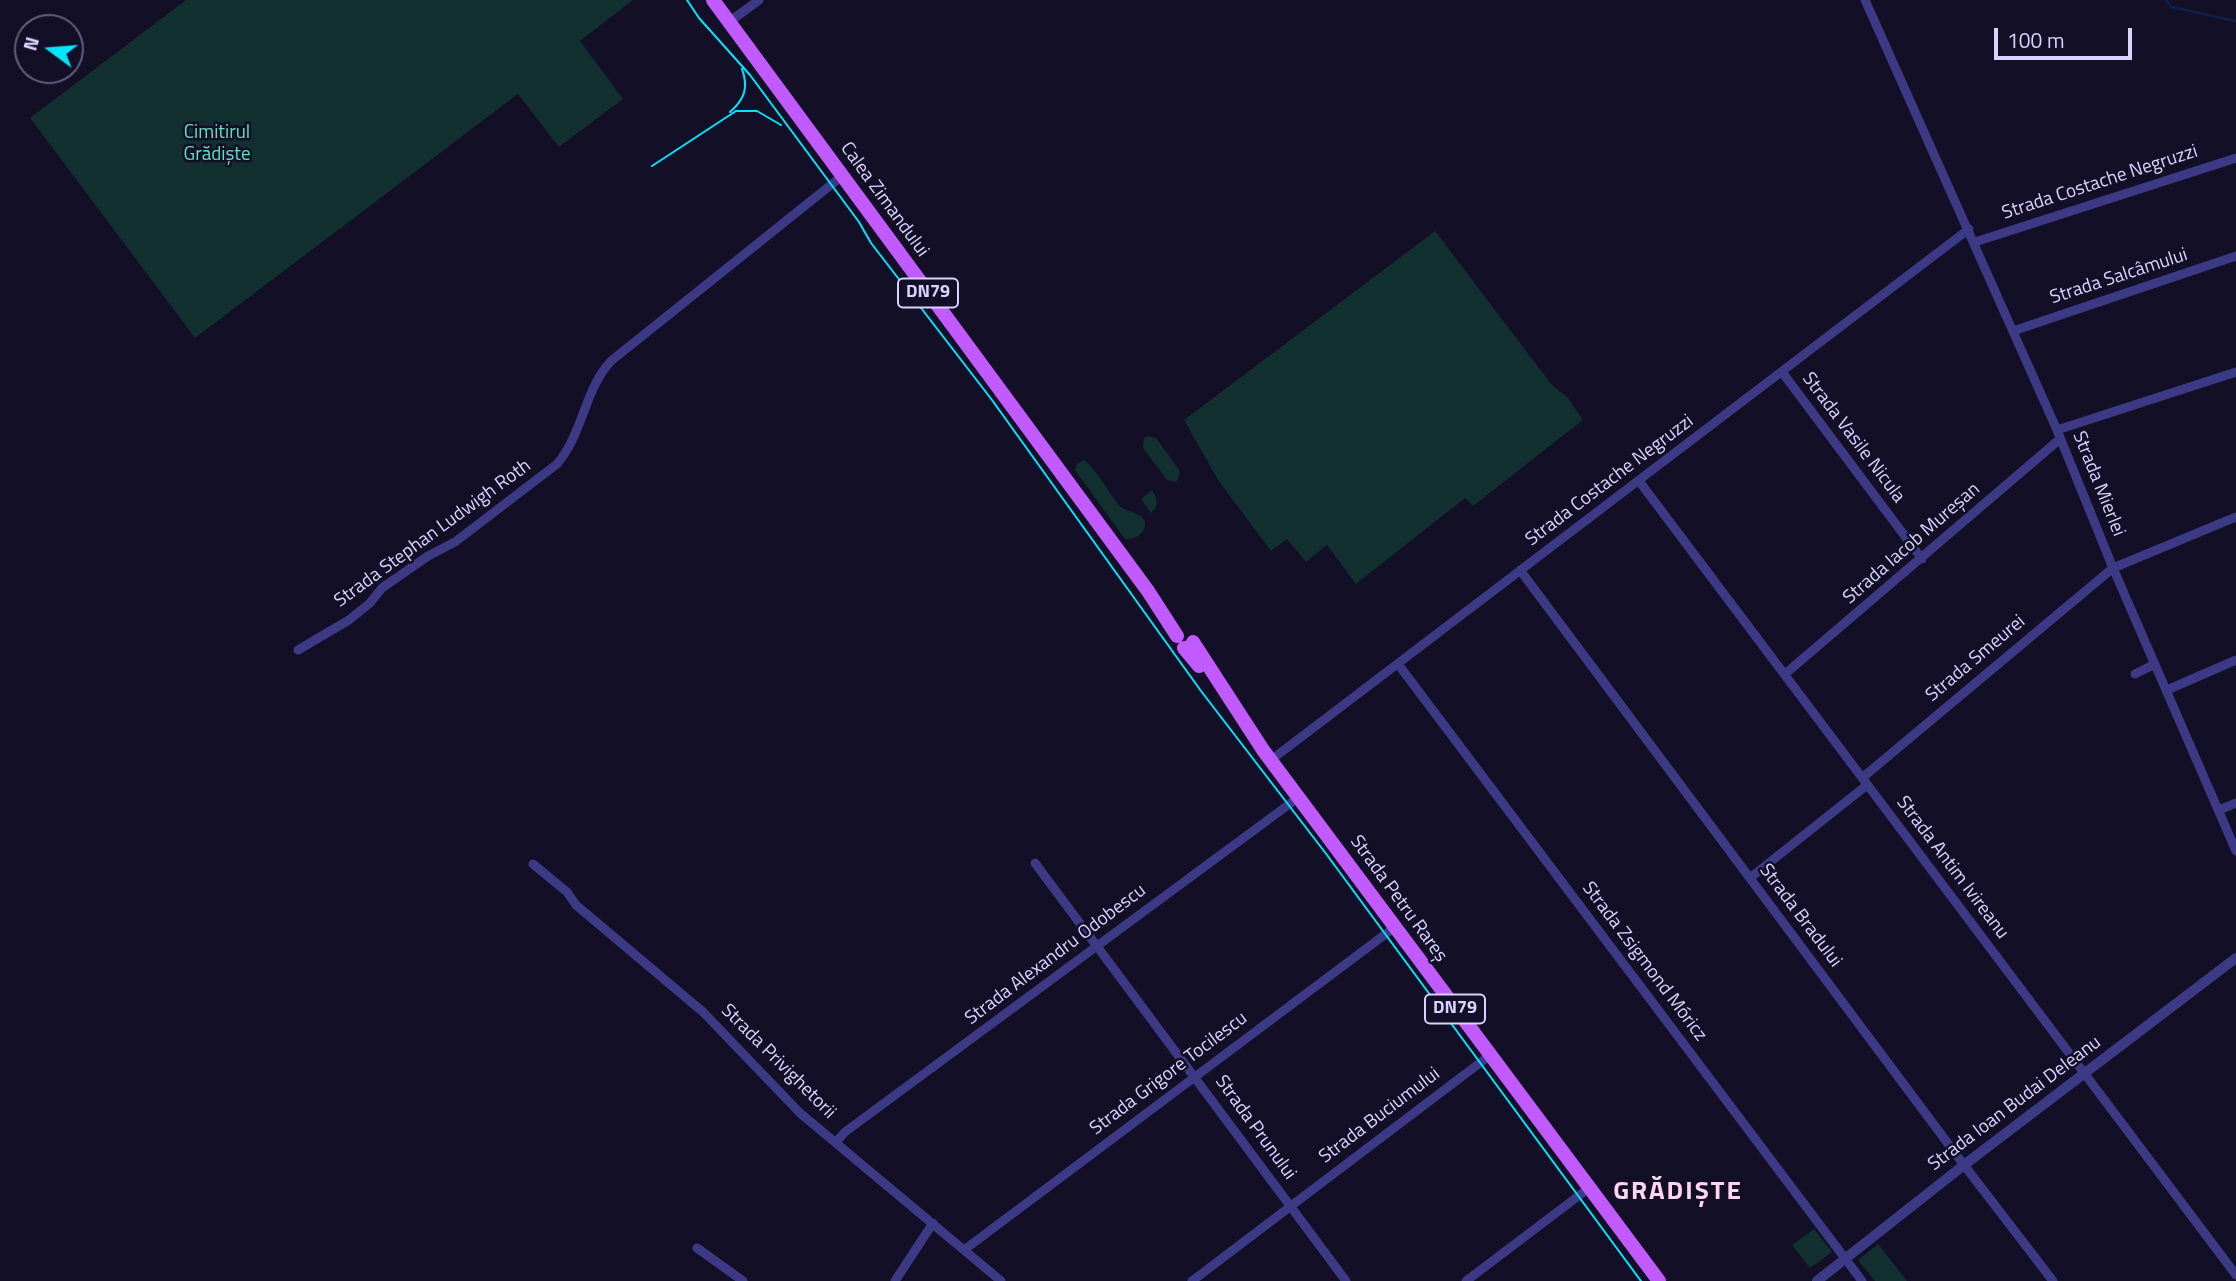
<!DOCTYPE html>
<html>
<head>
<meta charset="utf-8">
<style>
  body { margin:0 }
  #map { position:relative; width:2236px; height:1281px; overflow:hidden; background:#130f26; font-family:"Titillium Web",sans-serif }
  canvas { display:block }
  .north { position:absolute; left:14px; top:14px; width:70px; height:70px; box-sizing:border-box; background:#130f26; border:2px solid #625e7d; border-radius:50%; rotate:286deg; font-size:19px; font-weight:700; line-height:28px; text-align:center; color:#d9d4ff }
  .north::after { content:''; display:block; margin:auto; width:24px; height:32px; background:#00e5ff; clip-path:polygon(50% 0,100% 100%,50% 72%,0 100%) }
  .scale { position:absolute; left:1994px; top:28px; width:138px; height:32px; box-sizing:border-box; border:4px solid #d9d4ff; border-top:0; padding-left:9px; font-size:21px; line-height:24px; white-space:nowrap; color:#d9d4ff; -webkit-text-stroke:5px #130f26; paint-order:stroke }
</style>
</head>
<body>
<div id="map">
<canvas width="2236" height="1281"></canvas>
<div class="north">N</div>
<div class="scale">100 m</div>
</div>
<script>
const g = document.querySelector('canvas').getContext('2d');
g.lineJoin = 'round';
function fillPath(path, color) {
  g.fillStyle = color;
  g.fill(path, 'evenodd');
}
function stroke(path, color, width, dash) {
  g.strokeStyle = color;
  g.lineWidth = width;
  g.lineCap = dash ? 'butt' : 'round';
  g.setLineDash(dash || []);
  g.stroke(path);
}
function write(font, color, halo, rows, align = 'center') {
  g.font = font + ' "Titillium Web",sans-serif';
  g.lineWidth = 5;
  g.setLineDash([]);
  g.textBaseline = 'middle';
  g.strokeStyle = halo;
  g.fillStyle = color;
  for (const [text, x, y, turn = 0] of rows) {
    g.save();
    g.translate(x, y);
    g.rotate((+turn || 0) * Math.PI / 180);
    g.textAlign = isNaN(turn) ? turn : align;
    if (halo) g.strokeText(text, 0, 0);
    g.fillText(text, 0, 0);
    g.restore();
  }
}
fillPath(new Path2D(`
  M186 0H633L580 41 623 99 559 147 518 94 195 338 30 118Z
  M1435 231 1552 385 1568 398 1583 420 1473 506 1465 498 1356 584 1327 545 1306 562 1287 539 1271 551 1218 480 1184 420Z
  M1147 436 1156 438 1180 471 1178 480 1175 482 1167 480 1143 448 1144 438Z
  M1084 460C1098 471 1107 491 1119 505 1126 513 1151 513 1144 529 1140 537 1133 539 1125 539L1075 470 1077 464Z
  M1152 490C1158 499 1159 506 1151 513L1141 499Z
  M1814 1229 1832 1252 1810 1268 1792 1245Z
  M1878 1244 1907 1281H1875L1858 1260Z`), '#12302f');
stroke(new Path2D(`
  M2166 0 2171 7 2236 21`), '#0c2248', 2.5);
stroke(new Path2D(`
  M1865 0 2057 430 2113 568 2236 851
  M729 22 759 0
  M1975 242 2236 158
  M2013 331 2236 256
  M1782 372 1922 559
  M2057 430 2236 372
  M1639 481 2236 1275
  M1520 570 1964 1165 2053 1281
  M298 650 349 620 370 603 382 588 428 556 455 542 557 464C583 434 584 390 611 361L842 176
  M1398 664 1862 1281
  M1785 674 2060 439
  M2135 674 2155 664
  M2167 690 2236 660
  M1271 760 1969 229
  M1862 778 2113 568 2236 517
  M2219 810 2236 803
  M1035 863 1346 1281
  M533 864 567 892 576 905 703 1012 800 1113 1001 1281
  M1750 878 1867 785
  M836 1142 845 1132 1299 797
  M697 1248 743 1281
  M964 1250 1395 927
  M895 1281 933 1223
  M1192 1281 1489 1056
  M1466 1281 1589 1188`), '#3d3a85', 9);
stroke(new Path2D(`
  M1817 1281 1964 1165 2236 958`), '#3d3a85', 10);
stroke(new Path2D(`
  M713 0 1148 591 1177 636
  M1193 642 1263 750 1659 1281
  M1184 648 1199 666`), '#c25bff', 14);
stroke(new Path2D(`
  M687 0 699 18 750 75 859 222 871 243 992 400 1201 691 1327 855 1641 1281
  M730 112C744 100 749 88 742 69
  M652 166 736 111H757L781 125`), '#00e5ff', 2);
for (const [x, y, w] of [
  [928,293,60],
  [1455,1009,60]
]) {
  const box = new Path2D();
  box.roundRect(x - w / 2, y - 14.5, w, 29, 5);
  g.fillStyle = '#130f26';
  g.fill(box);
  stroke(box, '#d9d4ff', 2);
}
write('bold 18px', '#d9d4ff', null, [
  ["DN79",928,293],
  ["DN79",1455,1009]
]);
write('19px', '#5fe0c0', '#130f26', [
  ["Cimitirul",217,133],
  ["Grădiște",217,155]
]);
write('19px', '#d9d4ff', '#130f26', [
  ["Strada Costache Negruzzi",2100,183,-18],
  ["Calea Zimandului",884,200,54],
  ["Strada Salcâmului",2119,277,-18],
  ["Strada Vasile Nicula",1853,438,53],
  ["Strada Costache Negruzzi",1610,481,-37],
  ["Strada Mierlei",2098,484,68],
  ["Strada Stephan Ludwigh Roth",433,534,-36],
  ["Strada Iacob Mureșan",1912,544,-41],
  ["Strada Smeurei",1976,659,-40],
  ["Strada Antim Ivireanu",1952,868,53],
  ["Strada Petru Rareș",1398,899,54],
  ["Strada Bradului",1800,916,53],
  ["Strada Alexandru Odobescu",1056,955,-37],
  ["Strada Zsigmond Móricz",1644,962,53],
  ["Strada Privighetorii",778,1062,45],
  ["Strada Grigore Tocilescu",1169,1074,-37],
  ["Strada Ioan Budai Deleanu",2015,1104,-37],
  ["Strada Buciumului",1380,1116,-37],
  ["Strada Prunului",1255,1128,54]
]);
g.letterSpacing = '2px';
write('bold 26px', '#ffd6f0', '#130f26', [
  ["GRĂDIȘTE",1678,1193]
]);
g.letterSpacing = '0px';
</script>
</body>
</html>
